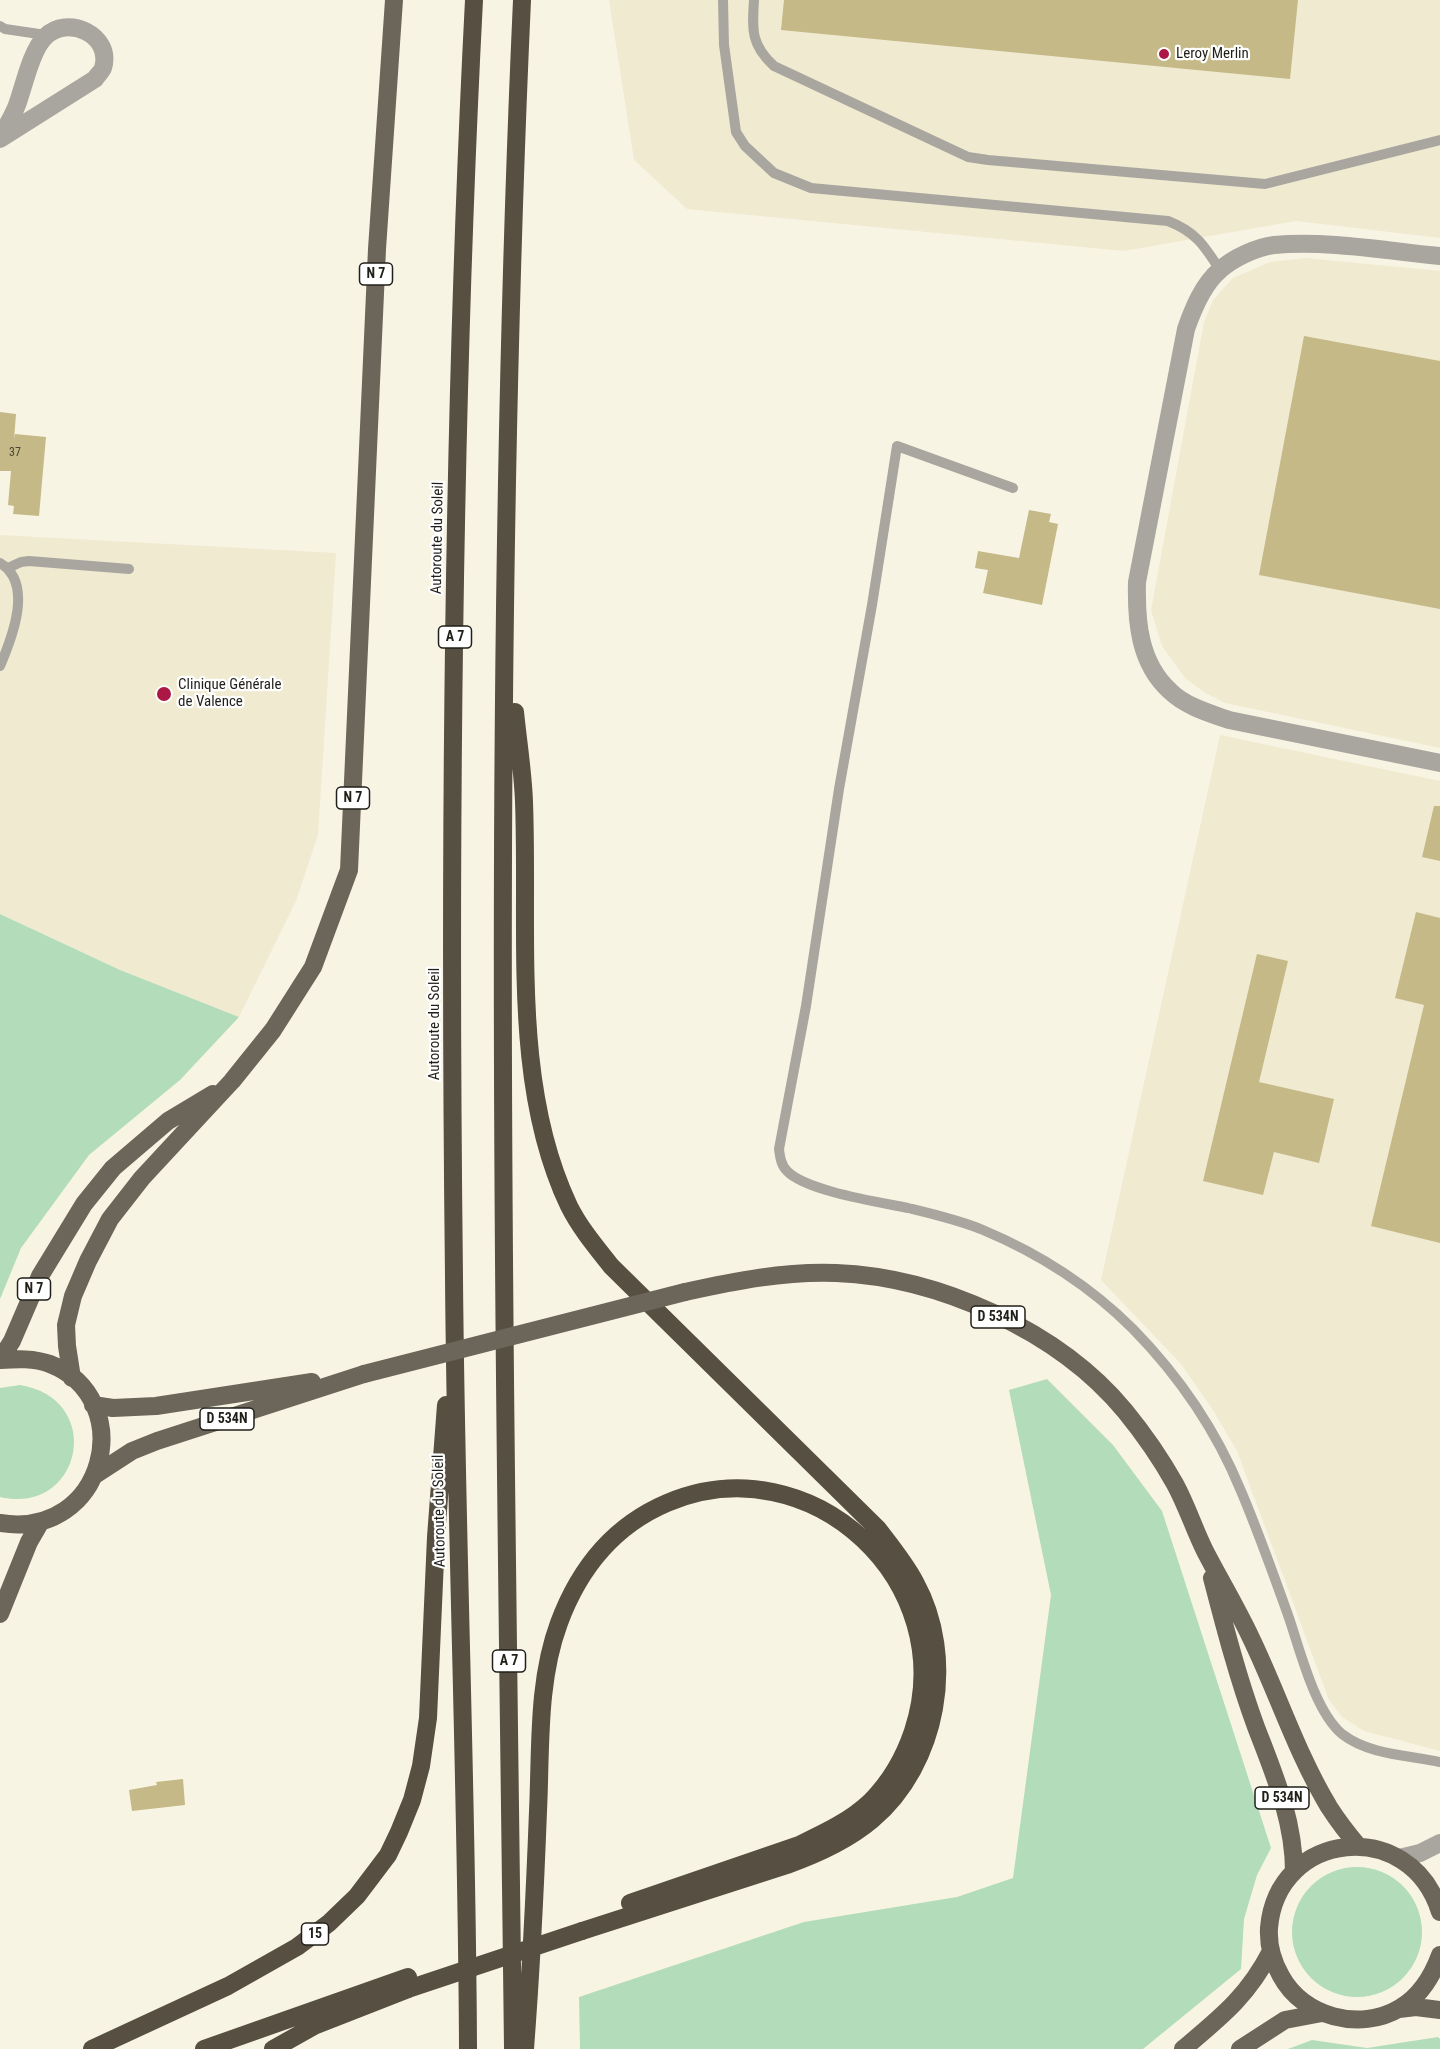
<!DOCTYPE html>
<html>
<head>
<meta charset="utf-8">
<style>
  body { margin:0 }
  canvas { display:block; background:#f8f4e3 }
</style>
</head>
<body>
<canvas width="1440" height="2049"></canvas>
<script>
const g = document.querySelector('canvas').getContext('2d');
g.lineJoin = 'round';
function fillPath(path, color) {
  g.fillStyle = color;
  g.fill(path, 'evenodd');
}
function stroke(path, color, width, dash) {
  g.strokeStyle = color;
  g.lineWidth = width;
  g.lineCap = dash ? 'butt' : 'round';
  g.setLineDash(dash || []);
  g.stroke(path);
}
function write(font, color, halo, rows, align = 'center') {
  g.font = font + ' "Roboto Condensed",sans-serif';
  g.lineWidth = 4.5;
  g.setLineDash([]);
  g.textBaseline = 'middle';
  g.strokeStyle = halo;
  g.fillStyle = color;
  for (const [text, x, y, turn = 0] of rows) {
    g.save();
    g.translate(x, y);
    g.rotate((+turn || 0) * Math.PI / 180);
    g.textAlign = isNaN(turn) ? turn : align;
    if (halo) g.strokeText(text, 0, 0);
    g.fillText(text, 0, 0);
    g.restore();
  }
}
fillPath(new Path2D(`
  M609 0H1440V238L1296 221 1124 251 687 209 634 160Z
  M1306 258 1440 271V748L1225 703 1204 692 1185 678 1162 646 1151 610 1204 322 1213 300 1233 278 1270 262Z
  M0 535 336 553 318 835 296 901 239 1017 120 970 0 914Z
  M1220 735 1440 781V1751L1364 1731 1342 1717 1329 1700 1237 1451 1213 1410 1181 1364 1101 1280Z`), '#f0ead1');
fillPath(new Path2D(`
  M0 914 120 970 239 1017 180 1080 89 1155 21 1248 0 1299Z
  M1047 1379 1113 1445 1162 1511 1271 1848 1257 1875 1244 1919 1241 1969 1143 2049H580L579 1997 804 1922 957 1897 1013 1878 1051 1595 1009 1390Z
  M20 1385C106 1399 82 1516 0 1497V1388Z
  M1292 1932a65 65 0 1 1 130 0a65 65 0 1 1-130 0Z
  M1438 2037 1440 2039V2049H1288L1312 2040 1367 2048Z`), '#b2dcba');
fillPath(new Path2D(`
  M784 0H1298L1290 79 781 30Z
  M1304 336 1440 361V609L1259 575Z
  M0 412 16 414 14 440 15 434 46 437 39 516 13 514 14 506 8 505 11 471H0Z
  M1029 510 1051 514 1049 522 1058 524 1042 605 983 593 988 570 975 568 978 551 1019 558Z
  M1434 806H1440V861L1422 857Z
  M1416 912 1440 918V1243L1371 1226 1424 1005 1395 998Z
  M1257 954 1288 961 1259 1082 1334 1099 1319 1163 1274 1152 1263 1195 1203 1181Z
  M183 1779 185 1805 132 1811 129 1790 157 1785 156 1782Z`), '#c5b988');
stroke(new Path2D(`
  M723 0 724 45 736 132 745 146 774 173 811 188 1168 221C1196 232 1204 245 1220 270
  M754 0C752 30 751 45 774 66L968 157 988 160 1265 184 1440 140
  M0 26 5 29 46 35
  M1013 488 897 446 872 605 839 789 806 1006 779 1149C780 1157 781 1165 787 1171 806 1191 879 1202 908 1208 933 1214 959 1220 983 1230 1038 1253 1091 1287 1133 1329 1179 1376 1216 1430 1241 1491 1258 1531 1273 1573 1288 1615 1300 1649 1314 1710 1342 1734 1369 1755 1408 1755 1440 1762
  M0 563C34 583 12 638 0 666
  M8 568 21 562 29 561 129 569`), '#a9a69f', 10);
stroke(new Path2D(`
  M0 138C6 127 13 116 17 105 24 86 31 51 45 37 67 14 113 35 103 68 102 71 97 76 95 79L0 139
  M1440 256C1388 251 1326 240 1274 245 1257 247 1233 258 1220 270 1203 284 1193 309 1186 329L1137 582C1136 621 1139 663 1170 691 1185 706 1209 713 1229 720L1440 763
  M1399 1858 1420 1853 1440 1843`), '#a9a69f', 18);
stroke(new Path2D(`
  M685 1292C735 1281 785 1271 836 1273 939 1277 1059 1331 1125 1411 1143 1433 1161 1459 1175 1484 1187 1506 1194 1529 1205 1551 1220 1580 1237 1608 1251 1638 1278 1694 1297 1754 1329 1807 1338 1821 1348 1834 1359 1847
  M0 1360 12 1341 40 1276 84 1204 113 1168 168 1121 213 1094
  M0 1360C17 1359 34 1358 50 1364 139 1399 106 1540 0 1523
  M72 1378 67 1346 66 1325 73 1296 88 1261 110 1219 142 1178 232 1081 273 1030 313 967 349 870 377 249 394 0
  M93 1405 113 1408 156 1406 312 1382
  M95 1475 132 1451 157 1441 364 1374
  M1212 1578C1225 1628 1238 1678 1256 1727 1274 1774 1294 1820 1294 1872
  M0 1614 29 1542 40 1523
  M1440 1912C1410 1816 1277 1830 1269 1928 1268 1945 1273 1962 1281 1976 1303 2017 1360 2032 1400 2008 1420 1996 1432 1977 1440 1955
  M1399 2009 1416 2007 1440 2010
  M1183 2049C1221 2017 1248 1996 1271 1951
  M1240 2049 1285 2020 1322 2013`), '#6c665a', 18);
stroke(new Path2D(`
  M515 712C518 742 523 772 524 802 529 934 511 1084 569 1206 580 1228 596 1247 611 1266L878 1529C891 1546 905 1563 915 1582 957 1658 938 1764 872 1820 847 1841 818 1854 787 1865L582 1931
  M92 2049 228 1986 297 1947 329 1923 357 1896 388 1855 399 1832 412 1800 421 1766 428 1718 436 1537 446 1405
  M204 2049 408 1977
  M273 2049 316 2025 408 1989
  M468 2049C467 1792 456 1534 454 1277 449 851 452 425 474 0
  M513 2049C505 1366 491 682 522 0
  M525 2049C531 1970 535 1891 538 1811 541 1749 537 1682 559 1623 579 1569 613 1526 667 1503 811 1442 962 1583 913 1731 904 1758 890 1782 870 1802 850 1821 824 1833 799 1845L630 1903`), '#574f42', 18);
stroke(new Path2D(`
  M364 1374 685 1292`), '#6c665a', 18);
stroke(new Path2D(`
  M408 1989 582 1931`), '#574f42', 18);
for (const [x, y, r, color] of [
  [1164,54,6,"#ac1846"],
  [164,694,8,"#ac1846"]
]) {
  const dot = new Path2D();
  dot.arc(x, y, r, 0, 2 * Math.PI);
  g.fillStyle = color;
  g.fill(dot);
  stroke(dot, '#fff', 2);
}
write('12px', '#494635', null, [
  ["37",15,453]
]);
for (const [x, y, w] of [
  [376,274,33],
  [455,637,33],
  [353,798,33],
  [34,1289,33],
  [998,1317,54],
  [227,1419,54],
  [509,1661,33],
  [1282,1798,54],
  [315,1934,27]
]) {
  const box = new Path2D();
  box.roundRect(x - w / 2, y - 11, w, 22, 4.5);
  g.fillStyle = '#fff';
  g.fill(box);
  stroke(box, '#201f19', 1.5);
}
write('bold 14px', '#201f19', null, [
  ["N 7",376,274],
  ["A 7",455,637],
  ["N 7",353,798],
  ["N 7",34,1289],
  ["D 534N",998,1317],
  ["D 534N",227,1419],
  ["A 7",509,1661],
  ["D 534N",1282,1798],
  ["15",315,1934]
]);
write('15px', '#201f19', '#fff', [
  ["Leroy Merlin",1176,54],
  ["Clinique Générale",178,685],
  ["de Valence",178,702]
], 'left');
write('15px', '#201f19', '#fff', [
  ["Autoroute du Soleil",438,538,-89],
  ["Autoroute du Soleil",435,1024,-90],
  ["Autoroute du Soleil",440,1511,-91]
]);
</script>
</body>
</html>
